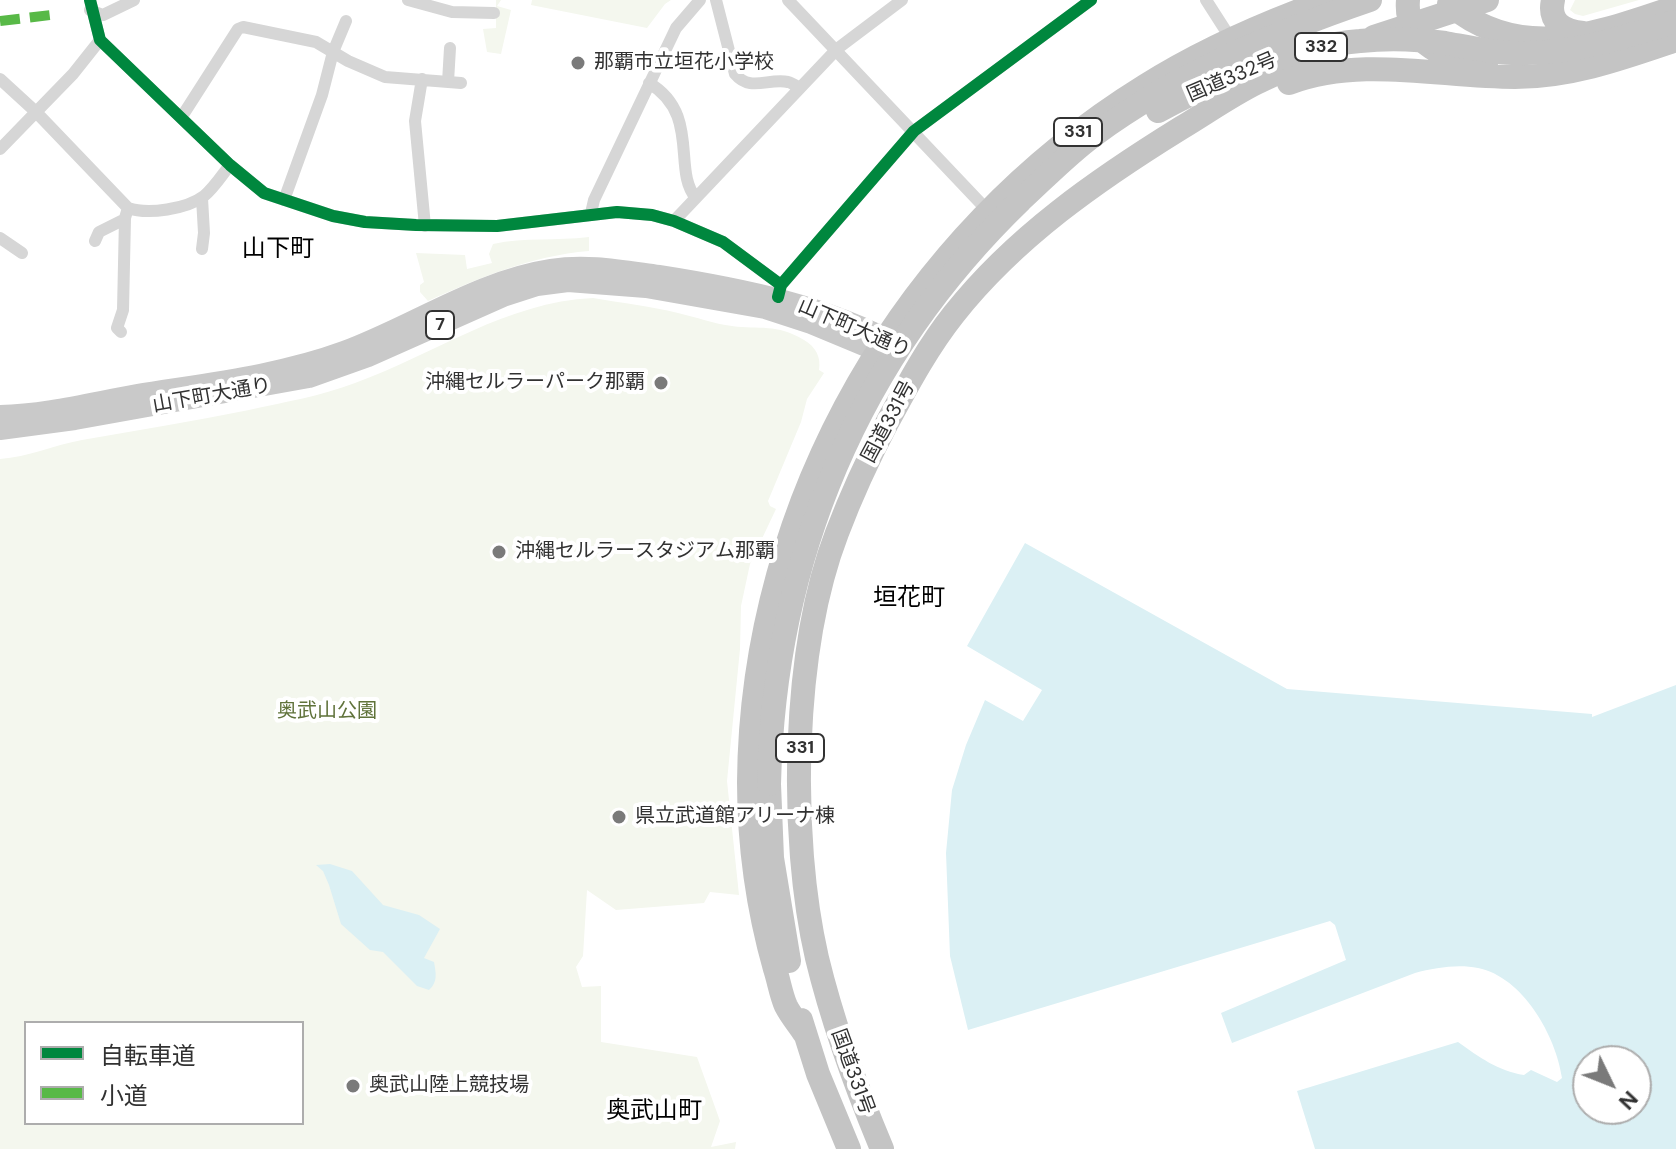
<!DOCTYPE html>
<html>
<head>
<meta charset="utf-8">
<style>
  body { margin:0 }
  #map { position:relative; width:1676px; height:1149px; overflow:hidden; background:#fff; font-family:"DM Sans","Noto Sans JP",sans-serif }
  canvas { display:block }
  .legend { position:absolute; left:24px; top:1021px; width:280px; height:104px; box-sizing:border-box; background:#fff; border:2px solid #adadad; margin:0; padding:10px 14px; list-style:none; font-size:24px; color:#323232 }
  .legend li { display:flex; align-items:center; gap:16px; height:40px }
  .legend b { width:40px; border:2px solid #adadad }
  .north { position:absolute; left:1572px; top:1045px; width:80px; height:80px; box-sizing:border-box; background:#fff; border:2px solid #adadad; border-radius:50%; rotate:133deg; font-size:22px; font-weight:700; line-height:32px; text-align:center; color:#323232 }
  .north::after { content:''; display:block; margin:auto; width:28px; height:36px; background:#7a7a7a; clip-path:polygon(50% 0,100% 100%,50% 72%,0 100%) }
</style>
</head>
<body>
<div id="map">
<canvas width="1676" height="1149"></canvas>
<ul class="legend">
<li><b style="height:10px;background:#00873e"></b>自転車道</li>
<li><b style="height:10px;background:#58b947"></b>小道</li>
</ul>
<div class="north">N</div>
</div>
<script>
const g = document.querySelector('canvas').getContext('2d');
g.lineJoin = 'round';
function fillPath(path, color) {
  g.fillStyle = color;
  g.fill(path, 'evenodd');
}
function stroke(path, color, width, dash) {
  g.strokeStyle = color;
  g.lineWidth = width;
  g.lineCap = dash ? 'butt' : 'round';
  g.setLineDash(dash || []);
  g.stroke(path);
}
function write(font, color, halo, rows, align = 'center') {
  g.font = font + ' "DM Sans","Noto Sans JP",sans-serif';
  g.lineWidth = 8;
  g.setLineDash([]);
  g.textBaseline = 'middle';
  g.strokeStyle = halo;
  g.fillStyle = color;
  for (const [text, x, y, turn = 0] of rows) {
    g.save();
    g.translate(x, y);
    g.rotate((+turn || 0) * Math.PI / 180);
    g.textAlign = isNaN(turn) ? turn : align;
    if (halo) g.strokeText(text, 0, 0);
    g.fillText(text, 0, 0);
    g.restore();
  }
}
fillPath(new Path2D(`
  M496 0H501L497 6 511 10 501 54 487 52 483 29 496 28Z
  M532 0H671L665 4 647 28 531 5Z
  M1575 0H1639L1583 16 1575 14 1570 10Z
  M589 237V251C531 256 481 277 428 301L420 292V285L424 282 416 253 465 255 467 269 492 263 489 254 493 244C525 237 556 241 589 237Z
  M593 298C621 303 650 306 678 313 696 317 714 324 732 326 760 330 776 323 804 340 816 347 821 357 819 370L824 373 807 399 801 422 768 501 770 506 776 509 750 564 741 606 740 649 727 781 739 895 710 892 704 903 616 910 587 890 583 956 576 967 582 987 601 986V1042L697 1057 720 1121 711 1147 736 1142 735 1149H0V459C28 457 54 445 82 440 138 430 194 421 249 410 285 402 321 396 355 383 435 354 506 302 593 298ZM26 1023H302V1123H26Z`), '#f4f7ee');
fillPath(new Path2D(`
  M1025 543 1287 689 1592 714V717L1676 685V1149H1315L1297 1091 1458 1042C1479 1057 1498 1071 1524 1075L1531 1070 1557 1082 1562 1078C1556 1036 1523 977 1478 968 1457 964 1435 968 1415 973L1232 1043 1221 1013 1346 960 1335 925 1330 921 968 1030 950 956 946 853 952 790 966 745 985 700 1023 721 1042 690 967 646ZM1588 1061H1636V1109H1588Z
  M330 864 352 871 383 905 419 915 440 929 424 958 434 962C436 973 438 982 429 990L417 986 383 952 370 950 341 924 329 885 323 871 316 865Z`), '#dbf0f4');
stroke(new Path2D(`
  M90 0 100 40 230 165 264 193 333 216 365 222 416 225 497 226 617 212 652 215 674 221 723 242 781 285
  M408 0 452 12 494 13
  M716 0 735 74C750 92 768 78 788 82 792 83 796 86 800 88
  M788 0 988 211
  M1206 0 1231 39
  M90 10 103 15 134 0
  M0 79 36 112 128 208C148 215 187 209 204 196 214 188 222 175 230 165
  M422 79 415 121 425 226
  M448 82 450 48
  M649 83C701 114 672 171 696 198
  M181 118 238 29 243 27 316 42 348 61 385 77 461 83
  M0 149 73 74 100 40
  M284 200 322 95 333 52 346 21
  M591 213 594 200 676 28 700 0
  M674 221 837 49 902 0
  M0 238 22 253
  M95 241 99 232 125 219
  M202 249 204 233 202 198
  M780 290 781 285 914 131 1091 0
  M121 332 117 328 123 310 125 218 128 208`), '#d6d6d6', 12);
stroke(new Path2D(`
  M0 415C46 414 92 402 137 394 205 383 279 375 344 351 412 326 478 280 551 269 587 263 622 270 659 275 742 288 827 305 901 346
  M0 430 75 420 309 378 368 357 503 297 537 286 568 282 646 288 765 309 811 324 876 351 891 353`), '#c9c9c9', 20);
stroke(new Path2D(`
  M1408 0C1404 46 1449 59 1486 65
  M1553 0C1548 22 1563 31 1583 33
  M1449 4C1521 64 1598 33 1676 7
  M1374 37 1487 0
  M1289 83C1361 56 1440 77 1515 77 1571 77 1623 58 1676 40
  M769 784 772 858 789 961
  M801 1020 818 1074 849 1149
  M804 1033C799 1025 791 1016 786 1006 781 995 779 981 775 969 758 909 749 844 749 782 751 500 906 234 1145 86 1202 50 1264 23 1328 0
  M882 1149C856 1087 833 1024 817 958 789 837 792 650 837 533 851 496 868 459 887 423 907 386 927 348 954 314 1015 237 1097 180 1181 128 1206 113 1230 96 1256 83 1278 72 1301 63 1324 53`), '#c4c4c4', 24);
stroke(new Path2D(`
  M1158 111C1221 78 1288 47 1360 41 1388 38 1417 39 1445 43 1467 47 1489 52 1512 53 1569 55 1619 39 1673 22
  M769 784C774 559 858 357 1021 200 1045 178 1068 154 1094 135 1177 74 1273 33 1370 0`), '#c4c4c4', 24);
stroke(new Path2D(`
  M0 21 51 15`), '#58b947', 10, [20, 10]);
stroke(new Path2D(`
  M90 0 100 40 230 165 264 193 333 216 365 222 416 225 497 226 617 212 652 215 674 221 723 242 781 285
  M778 297 781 285 914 131 1091 0`), '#00873e', 12);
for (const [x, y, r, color] of [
  [578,63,8,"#7a7a7a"],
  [661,383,8,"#7a7a7a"],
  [499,552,8,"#7a7a7a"],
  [619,817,8,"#7a7a7a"],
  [353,1086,8,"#7a7a7a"]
]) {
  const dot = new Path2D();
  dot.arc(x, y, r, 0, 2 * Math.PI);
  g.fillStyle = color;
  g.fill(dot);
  stroke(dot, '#fff', 3);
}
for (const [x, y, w] of [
  [1321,47,52],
  [1078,132,48],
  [440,325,28],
  [800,748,48]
]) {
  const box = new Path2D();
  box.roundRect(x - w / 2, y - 14, w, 28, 6);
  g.fillStyle = '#fff';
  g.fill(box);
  stroke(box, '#323232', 2);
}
write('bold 18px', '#323232', null, [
  ["332",1321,47],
  ["331",1078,132],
  ["7",440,325],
  ["331",800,748]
]);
write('20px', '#323232', '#fff', [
  ["那覇市立垣花小学校",594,63],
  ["沖縄セルラーパーク那覇",645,383,"right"],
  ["沖縄セルラースタジアム那覇",515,552],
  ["県立武道館アリーナ棟",635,817],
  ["奥武山陸上競技場",369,1086]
], 'left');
write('20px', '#323232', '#fff', [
  ["国道332号",1232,78,-23],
  ["山下町大通り",854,329,23],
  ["山下町大通り",212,396,-10],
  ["国道331号",889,422,-62],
  ["国道331号",852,1072,70]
]);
write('20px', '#60733b', '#fff', [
  ["奥武山公園",327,712]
]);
write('24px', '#000', '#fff', [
  ["山下町",278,250],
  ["垣花町",909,599],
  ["奥武山町",654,1112]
]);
</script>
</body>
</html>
